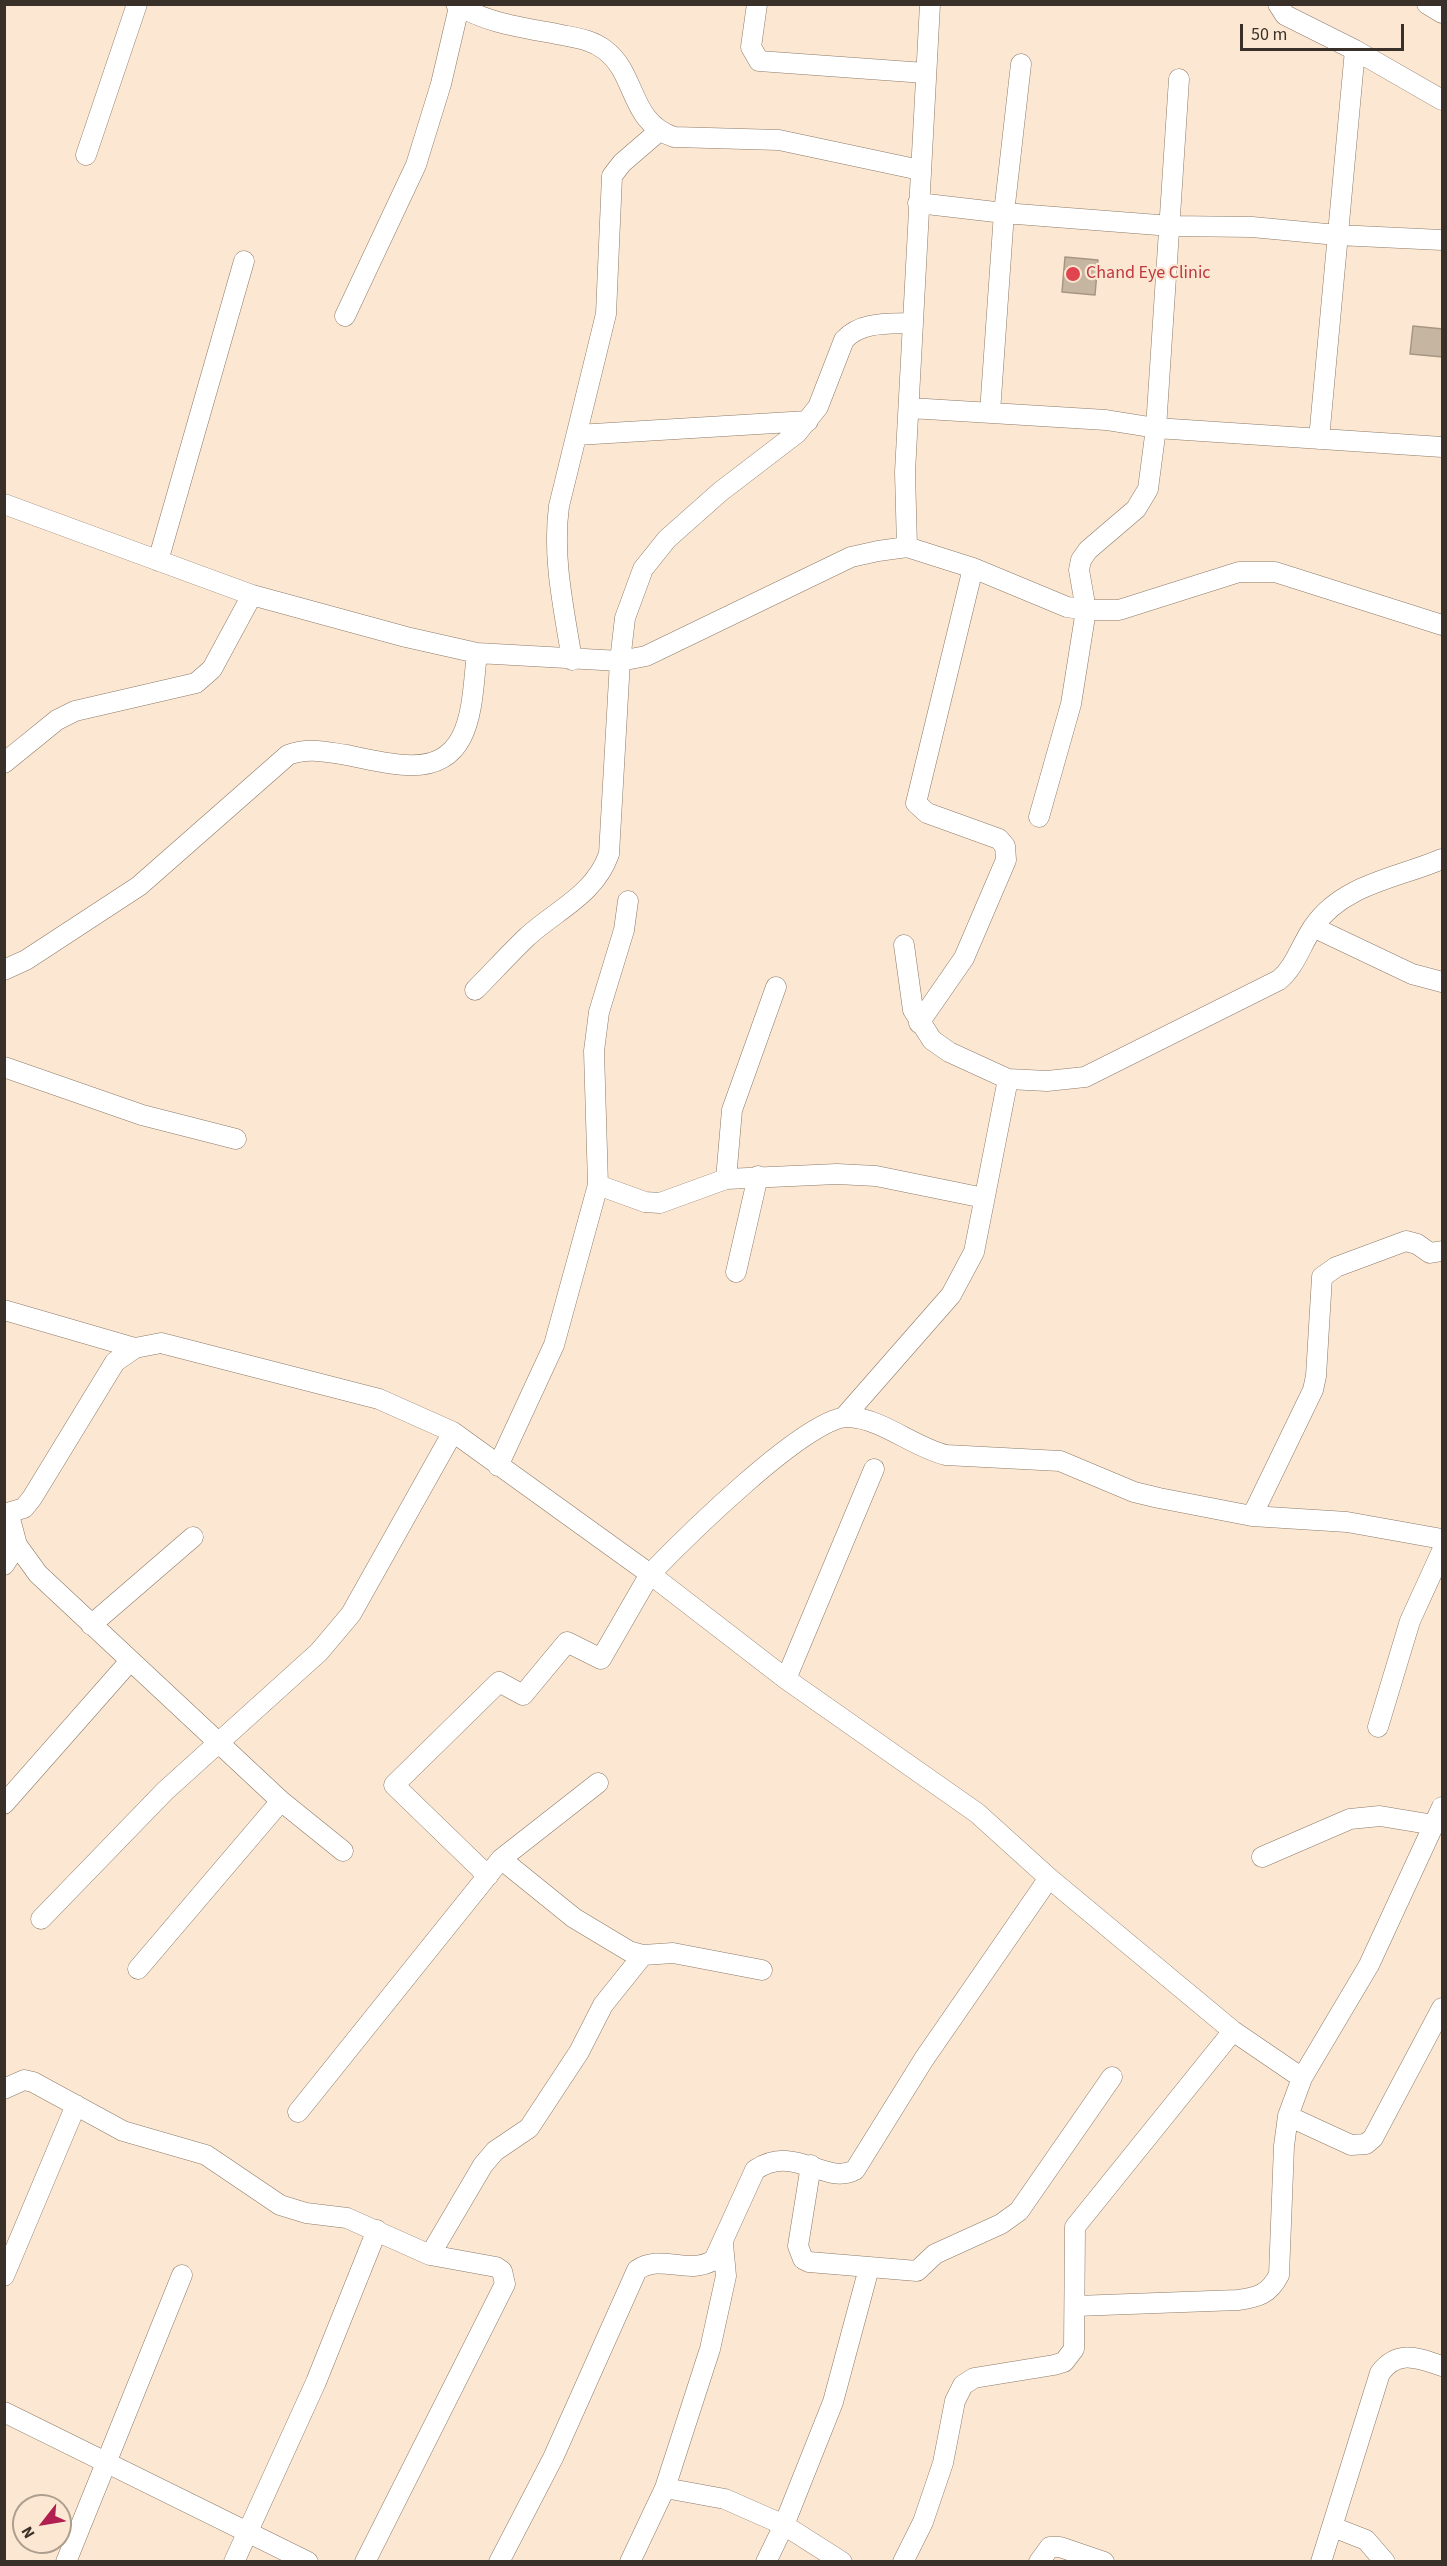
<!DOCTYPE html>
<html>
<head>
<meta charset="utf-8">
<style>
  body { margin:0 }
  #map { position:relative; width:1447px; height:2566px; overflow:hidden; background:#fbe7d2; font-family:"Source Sans 3",sans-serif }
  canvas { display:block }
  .frame { position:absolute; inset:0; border:6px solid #393129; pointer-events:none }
  .north { position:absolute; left:12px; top:2494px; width:60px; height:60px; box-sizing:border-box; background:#fbe7d2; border:2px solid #ad9e8e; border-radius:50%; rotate:239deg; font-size:16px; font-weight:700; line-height:24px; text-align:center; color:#393129 }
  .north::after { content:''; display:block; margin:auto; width:21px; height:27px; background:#b01f4f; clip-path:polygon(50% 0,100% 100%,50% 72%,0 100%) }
  .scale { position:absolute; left:1240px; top:24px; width:164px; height:27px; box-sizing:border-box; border:3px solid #393129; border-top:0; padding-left:8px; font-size:18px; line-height:21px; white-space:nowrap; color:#393129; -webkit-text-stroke:4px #fbe7d2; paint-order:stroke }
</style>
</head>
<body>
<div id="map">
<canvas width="1447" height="2566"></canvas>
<div class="frame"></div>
<div class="north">N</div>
<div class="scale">50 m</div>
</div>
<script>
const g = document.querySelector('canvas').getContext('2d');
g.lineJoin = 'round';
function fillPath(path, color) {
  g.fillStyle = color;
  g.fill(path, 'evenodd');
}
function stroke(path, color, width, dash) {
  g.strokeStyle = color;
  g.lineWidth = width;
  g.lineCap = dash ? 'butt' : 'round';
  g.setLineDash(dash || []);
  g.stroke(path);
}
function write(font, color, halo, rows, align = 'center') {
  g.font = font + ' "Source Sans 3",sans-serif';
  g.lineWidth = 4.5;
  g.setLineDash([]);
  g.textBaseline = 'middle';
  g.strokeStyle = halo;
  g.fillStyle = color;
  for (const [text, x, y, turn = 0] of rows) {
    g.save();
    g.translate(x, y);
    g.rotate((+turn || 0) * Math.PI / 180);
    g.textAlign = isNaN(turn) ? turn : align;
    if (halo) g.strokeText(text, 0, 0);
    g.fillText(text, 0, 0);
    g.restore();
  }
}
const building = new Path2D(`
  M1065 257 1098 260 1095 295 1062 292Z
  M1413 326 1443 329V357L1410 354Z`);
fillPath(building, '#c6b5a0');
stroke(building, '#a79681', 1.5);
const street = new Path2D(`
  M456 4C487 24 527 28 562 35 577 38 592 40 605 50 637 74 629 122 674 137L779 140 920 170
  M757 4 751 47 759 61 925 73
  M1278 4 1285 15 1355 50 1442 100
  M1427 4 1442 13
  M86 155 137 4
  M918 203 1004 213 1171 226 1252 227 1337 235 1442 240
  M345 316 416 165 441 84 459 7
  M910 408 1106 420 1156 428 1442 447
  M990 412 1004 213 1021 64
  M577 435 808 421
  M1319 439 1355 50
  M4 504 252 595 406 637 477 653 620 661 646 656 851 557 878 551 907 547 973 568 1067 607 1086 610H1119L1239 572H1275L1442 625
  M907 547 905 472 930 4
  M158 561 244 261
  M572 660C564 609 552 558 559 506L606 314 612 176 622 163 658 132
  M4 763 57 720 75 711 196 683 212 669 252 595
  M1039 817 1071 704 1086 610 1079 570 1081 560 1088 550 1136 509 1148 489 1156 428 1179 79
  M1313 927 1412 974 1442 982
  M904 945 913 1010 932 1040 949 1052 1008 1079 1047 1081 1085 1077 1279 980C1296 966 1301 944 1314 926 1343 884 1398 878 1442 859
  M4 970 26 960 139 886 288 755C308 747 326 752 347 755 366 759 387 764 406 765 475 769 471 702 477 653
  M475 990C493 972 510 953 528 936 558 909 595 894 609 854L620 661 625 618 643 569 667 539 720 492 797 433 818 407 844 340C861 321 889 324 913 323
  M919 1023 964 958 1006 860 1005 846 999 839 927 813 916 803 973 568
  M4 1067 142 1115 236 1139
  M726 1179 732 1110 776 987
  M598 1185 645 1202 660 1203 726 1179 837 1174 876 1176 984 1198
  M736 1272 758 1176
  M4 1310 135 1348
  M845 1416 951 1295 974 1252 1008 1079
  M498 1466 554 1345 598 1185 594 1051 599 1012 624 930 628 901
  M4 1514 24 1508 32 1498 115 1362 135 1348 161 1343 379 1399 453 1432 650 1574C681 1542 809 1414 849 1417 883 1419 913 1447 946 1455L1060 1461 1134 1492 1159 1498 1252 1516 1347 1522 1442 1539
  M9 1515 17 1545 38 1574 281 1801 343 1851
  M1252 1516 1313 1390 1316 1376 1322 1277 1336 1267 1406 1241 1417 1244 1430 1253 1442 1251
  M4 1565 17 1545
  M91 1625 193 1537
  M786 1679 874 1469
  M1378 1727 1410 1621 1442 1551
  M4 1804 130 1661
  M1262 1857 1350 1819 1380 1816 1434 1825
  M501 1859 574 1918 629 1951 643 1955 673 1953 762 1970
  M488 1876 394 1785 499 1682 523 1695 567 1642 601 1659 650 1574 786 1679 977 1813 1049 1878 1233 2031 1302 2078
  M41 1919 165 1791 319 1652 351 1614 453 1432
  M138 1969 281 1801
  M4 2089 24 2080 33 2082 123 2131 206 2155 280 2205 306 2213 347 2218 430 2255 496 2267 502 2271 505 2284 365 2562
  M298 2112 501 1859 598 1783
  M1288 2116 1351 2145 1366 2144 1373 2138 1442 2008
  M811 2165 798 2246 803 2259 809 2262 917 2271 935 2254 1001 2224 1019 2211 1112 2077
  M430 2255 483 2165 495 2151 529 2128 579 2052 603 2005 643 1955
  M4 2276 76 2105
  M1076 2306 1238 2300C1259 2297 1269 2294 1279 2275L1284 2146 1288 2116 1302 2078 1369 1965 1442 1807
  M4 2412 308 2562
  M665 2488 725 2499 784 2525 842 2562
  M1333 2527 1366 2540 1385 2562
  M66 2562 182 2275
  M234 2562 316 2382 377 2230
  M499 2562 553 2458 637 2270C662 2253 687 2276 714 2260L755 2170C795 2143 825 2186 855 2170L924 2059 1049 1878
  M630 2562 665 2488 710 2349 726 2276 723 2244
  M766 2562 784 2525 833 2402 869 2268
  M903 2562 923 2522 943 2463 955 2401 963 2385 974 2378 1054 2365 1064 2362 1074 2349 1075 2227 1233 2031
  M1039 2562 1050 2547H1060L1104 2562
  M1321 2562 1380 2373C1398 2349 1418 2358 1442 2366`);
stroke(street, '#8c7a67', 21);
stroke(street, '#fff', 20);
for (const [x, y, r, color] of [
  [1073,274,8,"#e0444e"]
]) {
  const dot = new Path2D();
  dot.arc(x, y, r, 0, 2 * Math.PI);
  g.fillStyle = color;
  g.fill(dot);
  stroke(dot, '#fbe7d2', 2);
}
write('18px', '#be3a42', '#fbe7d2', [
  ["Chand Eye Clinic",1086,274]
], 'left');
</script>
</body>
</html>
